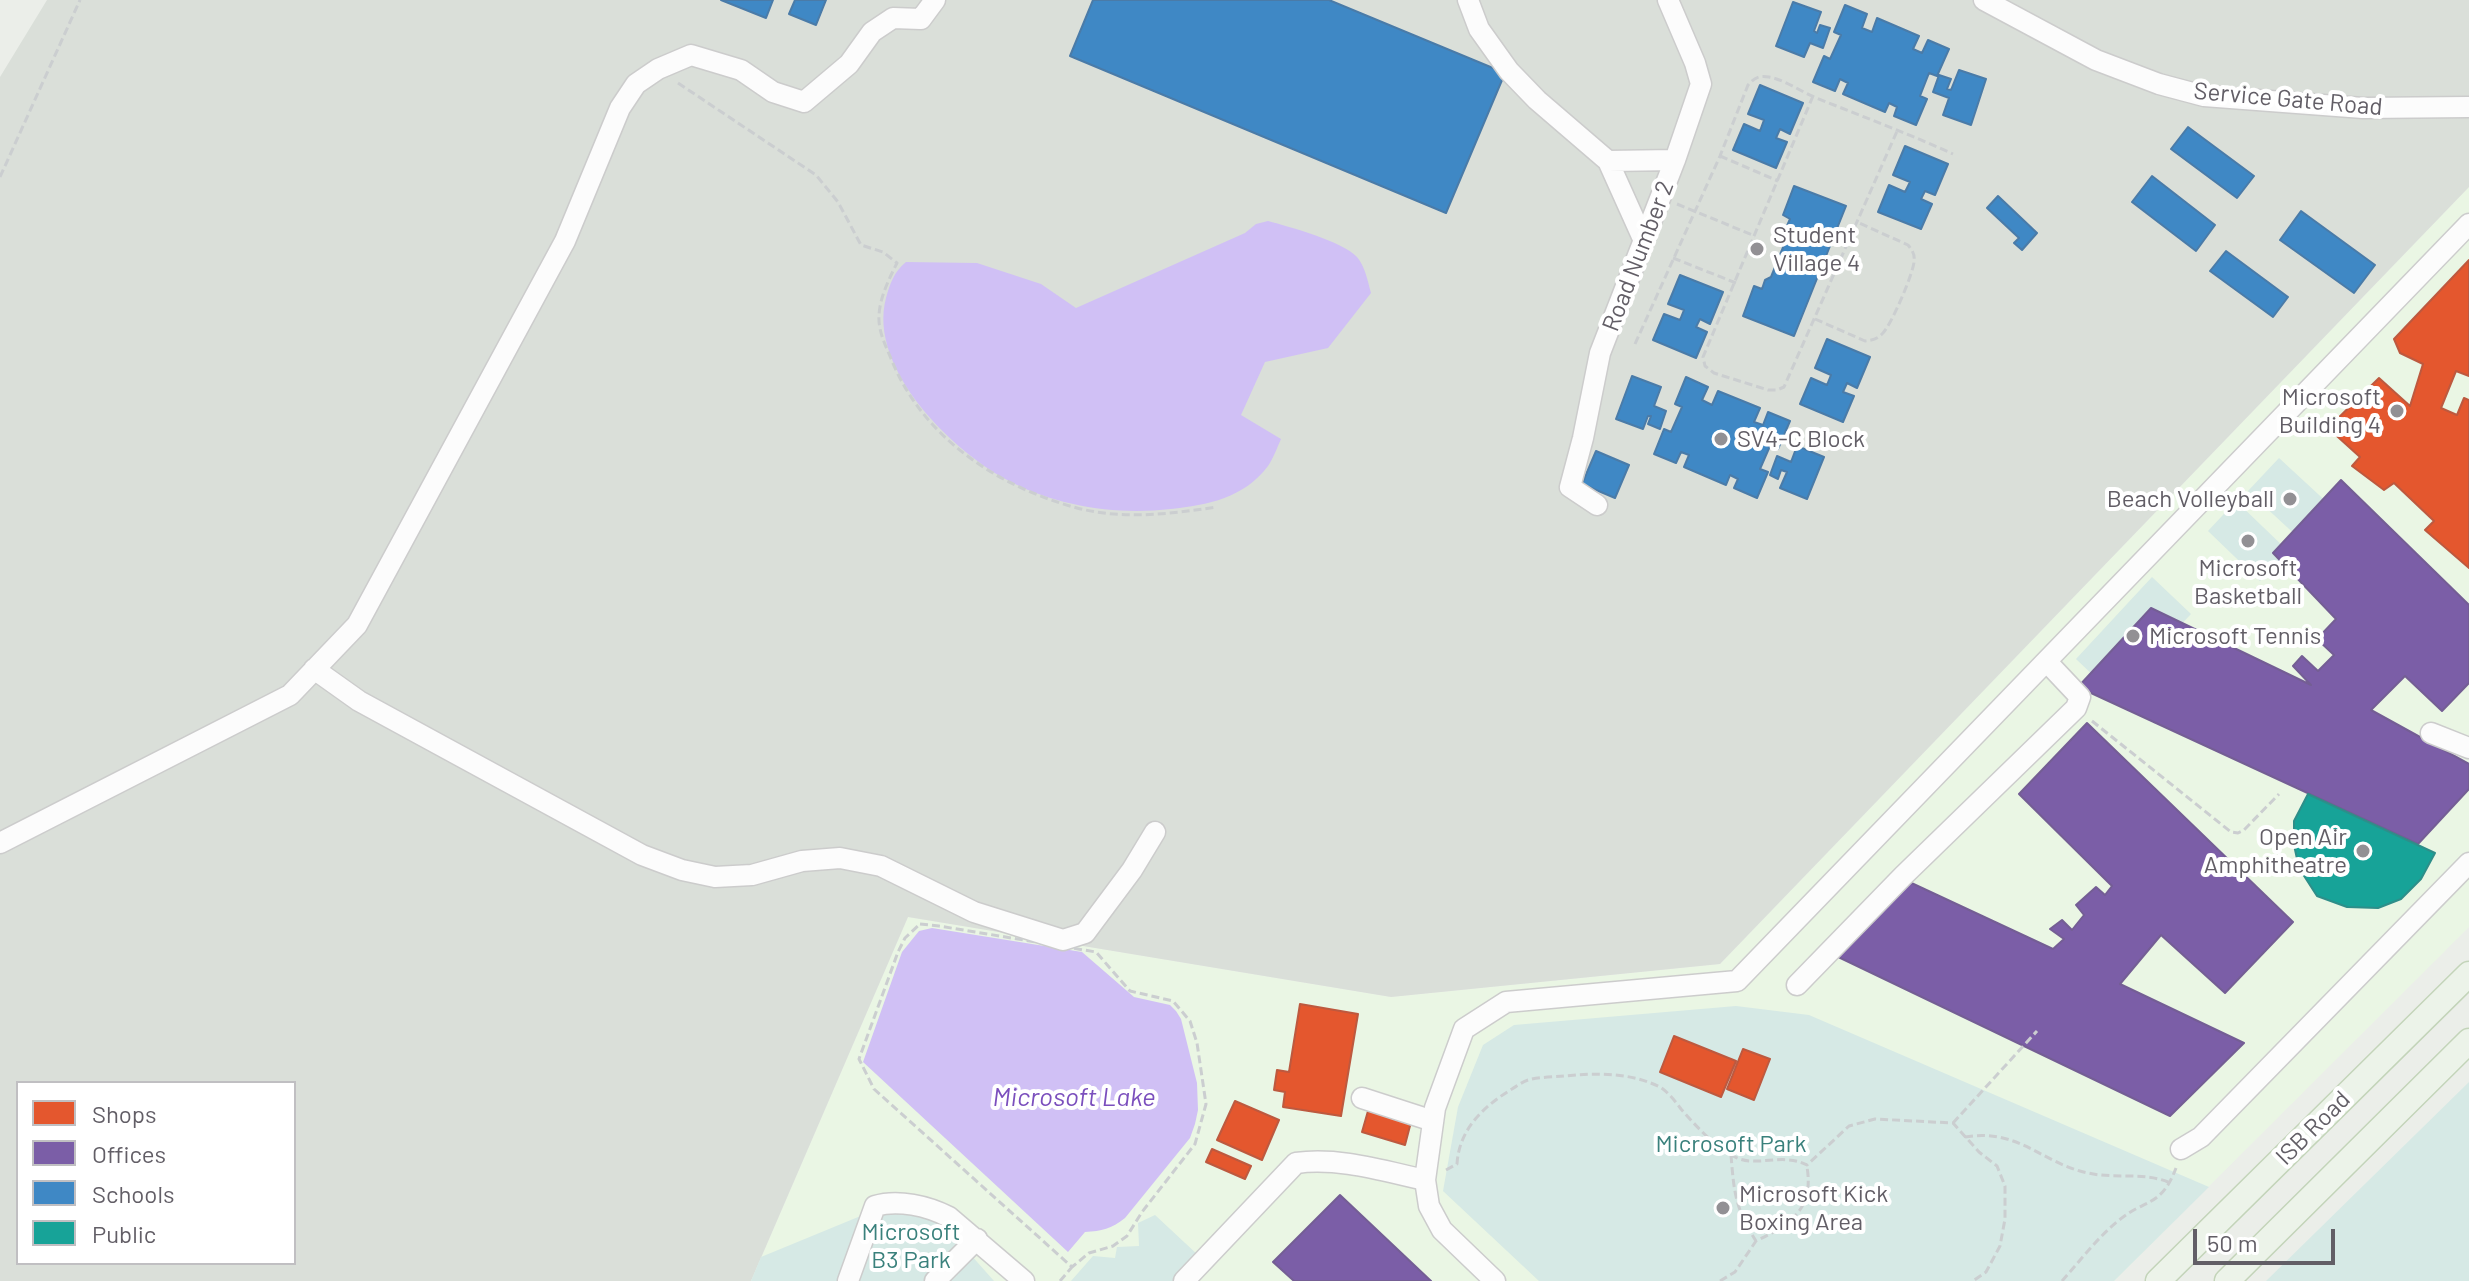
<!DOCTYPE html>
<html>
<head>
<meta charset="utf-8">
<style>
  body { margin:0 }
  #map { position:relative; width:2469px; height:1281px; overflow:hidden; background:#ebeee9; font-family:Barlow,sans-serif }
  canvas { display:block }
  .legend { position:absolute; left:16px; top:1081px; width:280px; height:184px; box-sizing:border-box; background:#fff; border:2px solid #c0bfc2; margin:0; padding:10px 14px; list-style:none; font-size:24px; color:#625e66 }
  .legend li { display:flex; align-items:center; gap:16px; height:40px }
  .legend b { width:40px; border:2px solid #c0bfc2 }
  .scale { position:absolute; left:2193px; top:1229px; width:142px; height:36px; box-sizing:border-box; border:4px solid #625e66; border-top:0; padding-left:10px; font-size:24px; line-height:28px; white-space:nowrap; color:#625e66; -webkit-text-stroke:6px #fff; paint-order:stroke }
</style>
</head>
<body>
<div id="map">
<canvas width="2469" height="1281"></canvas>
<ul class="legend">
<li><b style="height:22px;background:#e4572e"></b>Shops</li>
<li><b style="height:22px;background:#7b5ea7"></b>Offices</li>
<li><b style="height:22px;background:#3f88c5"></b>Schools</li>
<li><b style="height:22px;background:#17a398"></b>Public</li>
</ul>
<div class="scale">50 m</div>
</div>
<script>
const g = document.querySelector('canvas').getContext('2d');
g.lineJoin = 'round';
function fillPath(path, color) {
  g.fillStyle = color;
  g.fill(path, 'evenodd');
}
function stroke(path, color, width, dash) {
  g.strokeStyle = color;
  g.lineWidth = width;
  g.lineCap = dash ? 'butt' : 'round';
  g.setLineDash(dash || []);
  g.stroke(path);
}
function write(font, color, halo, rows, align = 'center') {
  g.font = font + ' Barlow,sans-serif';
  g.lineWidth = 8;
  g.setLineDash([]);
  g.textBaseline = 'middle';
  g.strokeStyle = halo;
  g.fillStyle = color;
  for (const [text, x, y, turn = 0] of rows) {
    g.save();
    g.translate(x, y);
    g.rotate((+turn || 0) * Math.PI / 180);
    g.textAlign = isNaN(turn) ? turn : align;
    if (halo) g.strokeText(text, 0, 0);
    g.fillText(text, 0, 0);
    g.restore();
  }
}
fillPath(new Path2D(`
  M2469 187V927L2114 1281H751L908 917 1391 997 1720 964Z`), '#eaf6e4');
fillPath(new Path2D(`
  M47 0H2469V187L1720 964 1391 997 908 917 751 1281H0V77ZM18 1083H294V1263H18Z`), '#dadfd9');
fillPath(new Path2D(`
  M2279 458 2332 507 2301 540 2248 491Z
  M2236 501 2288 551 2260 581 2208 531Z
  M2152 577 2191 614 2114 695 2076 659Z
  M1736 1006 1809 1015 2209 1187 2114 1281H1539L1443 1191 1458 1107 1483 1045 1514 1025Z
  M2469 1082V1281H2266Z
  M930 1209 994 1281H751L761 1257 863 1215Z
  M1155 1215 1199 1256 1175 1281H1071L1093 1256 1115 1258 1117 1247 1139 1246 1138 1223Z`), '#d6e9e5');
fillPath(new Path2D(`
  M1268 221C1290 227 1342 241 1357 257 1365 266 1368 282 1371 293L1328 348 1265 362 1241 415 1281 439C1277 448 1273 459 1268 466 1244 498 1208 505 1171 509 1117 515 1060 507 1011 482 954 453 867 369 886 298 890 283 894 272 906 262L977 263 1041 284 1076 308 1245 233 1256 224Z
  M932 928 1082 952 1134 997 1170 1005 1176 1011 1181 1019 1197 1083 1198 1110 1195 1124 1190 1138 1125 1218C1111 1229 1102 1231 1085 1232L1068 1252 863 1062 902 952 919 931Z`), '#d0c0f5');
const shops = new Path2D(`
  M2469 260V376L2456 371 2441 408 2457 415 2464 398 2469 400V568L2425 530 2434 521 2394 483 2384 490 2352 466 2360 457 2328 428 2379 378 2410 406 2423 364 2400 353 2394 339Z
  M1300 1004 1358 1014 1341 1116 1283 1107 1285 1092 1274 1090 1277 1070 1289 1072Z
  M1674 1036 1736 1061 1721 1097 1660 1072Z
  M1743 1049 1770 1059 1754 1100 1727 1089Z
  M1235 1101 1279 1120 1262 1160 1217 1140Z
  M1368 1111 1411 1122 1405 1145 1362 1132Z
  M1212 1149 1251 1166 1245 1179 1206 1162Z`);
fillPath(shops, '#e4572e');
stroke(shops, '#bd593f', 2);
const offices = new Path2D(`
  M2341 480 2469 605V683L2442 711 2405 676 2371 710 2469 764V789L2418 844 2078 687 2151 608 2311 685 2293 666 2302 656 2318 671 2334 655 2317 639 2336 619 2273 553Z
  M2087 723 2293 922 2225 993 2161 935 2120 984 2244 1043 2170 1116 1832 954 1905 880 2053 949 2064 939 2050 929 2062 920 2072 930 2084 915 2076 905 2096 887 2105 895 2112 886 2019 794Z
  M1340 1195 1431 1281H1294L1273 1262Z`);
fillPath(offices, '#7b5ea7');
stroke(offices, '#745e94', 2);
const schools = new Path2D(`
  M721 0H773L766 18Z
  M795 0H826L816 25 789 14Z
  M1093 0H1329L1505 73 1446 213 1070 56Z
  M1793 2 1821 12 1814 31 1817 33 1820 25 1830 28 1823 48 1810 43 1804 57 1776 46Z
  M1845 5 1867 14 1862 28 1872 32 1877 18 1919 36 1913 49 1922 53 1928 40 1949 49 1937 76 1929 73 1920 96 1927 99 1916 125 1894 116 1897 107 1889 103 1885 112 1843 94 1848 83 1840 79 1835 91 1813 82 1824 56 1830 59 1841 35 1834 32Z
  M1959 70 1986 79 1971 125 1943 115 1949 98 1933 92 1939 75 1951 79 1947 89 1951 90Z
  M1760 85 1803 103 1790 134 1780 129 1776 138 1787 142 1776 168 1733 150 1744 124 1760 131 1764 120 1748 114Z
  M2188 127 2254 176 2237 198 2171 149Z
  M1905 146 1948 164 1935 195 1925 191 1921 199 1932 204 1921 229 1878 212 1889 185 1905 192 1910 182 1893 175Z
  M2152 176 2215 225 2196 251 2132 202Z
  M1794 186 1846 206 1794 336 1743 316 1754 286 1762 289 1765 280 1771 277 1784 245 1789 235 1786 228 1790 219 1783 215Z
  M1998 196 2037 233 2022 250 2014 243 2019 238 1987 208Z
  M2301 211 2375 265 2354 293 2280 240Z
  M2226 251 2288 297 2273 317 2210 271Z
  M1680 275 1723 292 1710 324 1700 319 1696 327 1707 332 1696 358 1653 340 1664 314 1680 320 1684 310 1668 304Z
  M1827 339 1870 357 1857 388 1847 383 1843 392 1854 396 1843 422 1800 404 1811 378 1827 385 1831 375 1815 368Z
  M1632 376 1661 387 1654 406 1666 411 1660 429 1648 424 1651 416H1648L1643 429 1616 419Z
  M1686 377 1708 387 1702 400 1712 405 1718 391 1760 408 1754 422 1763 425 1768 412 1790 421 1778 449 1770 446 1760 469 1768 472 1757 498 1734 488 1738 479 1730 475 1726 485 1684 467 1689 455 1681 452 1676 463 1654 454 1664 429 1671 432 1682 407 1675 404Z
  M1797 446 1824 457 1807 499 1780 488 1787 472 1781 470 1778 479 1770 475 1777 456 1791 462Z
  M1596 451 1629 465 1615 498 1582 484Z`);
fillPath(schools, '#3f88c5');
stroke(schools, '#4a7ba8', 2);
const public = new Path2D(`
  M2308 794 2435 853 2421 879 2401 899 2378 908 2347 907 2317 896 2299 868 2294 845V821Z`);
fillPath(public, '#17a398');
stroke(public, '#2e8e89', 2);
const minor = new Path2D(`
  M1468 0 1479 29 1509 71 1537 100 1608 161 1644 241
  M1984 0 2096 60 2159 84 2204 96 2363 108 2469 107
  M1608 161 1675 160
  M1597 505 1570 487 1583 438 1600 353 1675 160 1701 84 1695 63 1668 0
  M314 669 359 701 642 855 682 870 715 877 752 875 802 861 840 858 881 866 974 912 1063 940 1085 933 1132 870 1155 832
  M2431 733 2469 748
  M0 843 290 695 357 625 565 241 620 108 636 84 658 69 691 55 741 70 773 92 804 102 849 64 872 32 893 18 921 19 935 0
  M1797 985 1903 876 2076 708 2080 697 2047 662
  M1362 1098 1433 1121
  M2181 1149 2201 1137 2469 863
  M1425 1180 1435 1108 1464 1029 1506 1002 1737 981 2469 224
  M848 1281 875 1206C898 1199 928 1206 949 1217L1024 1281
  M935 1281 977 1239
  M1184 1281 1296 1163C1339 1157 1383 1171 1425 1180L1429 1206 1442 1230 1495 1281`);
const major = new Path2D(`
  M2158 1281 2469 974
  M2227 1281 2469 1041`);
stroke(minor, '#ccc', 23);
stroke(major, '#c3d4b9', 27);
stroke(new Path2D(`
  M678 83 816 175 838 202 861 245 883 252 897 263C889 279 880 297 879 315 878 332 886 346 892 361 924 439 999 487 1077 508 1124 520 1170 514 1217 507
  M1813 96 1703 357 1705 366 1714 373 1768 390H1777L1784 387 1898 129
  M1720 156 1778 181
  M0 177 80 0
  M1677 204 1755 236
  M1673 258 1736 283
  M1815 319 1865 341C1873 340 1877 339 1882 334 1891 326 1913 274 1914 262 1915 255 1913 251 1908 245L1857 222
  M1635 344 1720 156 1748 85C1754 78 1759 75 1769 77 1785 80 1800 91 1814 97 1861 116 1907 133 1953 154
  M2092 721 2231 832 2238 833 2244 830 2279 794
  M920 924 939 926 1096 952 1130 991 1173 1001 1190 1021 1197 1043 1206 1104 1195 1144 1142 1212 1127 1236 1113 1246 1089 1253 1072 1267 874 1089 859 1059 898 952 905 938Z
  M1953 1123 2037 1031
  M1965 1137C2019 1128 2041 1163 2088 1173 2114 1179 2143 1172 2168 1182
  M1731 1155C1734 1192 1735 1208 1756 1241 1791 1224 1814 1209 1807 1167
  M1446 1170 1457 1164C1459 1129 1484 1106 1512 1089 1517 1086 1522 1082 1528 1080 1539 1077 1553 1077 1564 1076 1597 1073 1629 1072 1660 1087 1668 1092 1675 1101 1681 1109 1696 1126 1714 1146 1735 1157 1756 1168 1782 1152 1807 1165L1849 1126 1875 1119 1953 1123 1979 1152 1997 1166 2005 1186V1219L2000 1246 1986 1272 1973 1281
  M1060 1281 1072 1267
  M1720 1281 1735 1272 1756 1241
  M2062 1281C2080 1261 2097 1238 2118 1221 2145 1198 2161 1208 2176 1168`), '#cbced0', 3, [8, 4]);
stroke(minor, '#fcfcfc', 20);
stroke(major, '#ecf3e9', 24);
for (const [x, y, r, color] of [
  [1757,249,8,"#929094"],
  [2397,411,8,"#929094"],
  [1721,439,8,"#929094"],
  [2290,499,8,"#929094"],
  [2248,541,8,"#929094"],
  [2133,636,8,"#929094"],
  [2363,851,8,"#929094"],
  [1723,1208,8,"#929094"]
]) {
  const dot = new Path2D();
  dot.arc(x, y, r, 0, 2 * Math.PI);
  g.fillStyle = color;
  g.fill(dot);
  stroke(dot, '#fff', 3);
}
write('24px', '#625e66', '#fff', [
  ["Service Gate Road",2288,99,5],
  ["Road Number 2",1638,256,-69],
  ["ISB Road",2313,1128,-45]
]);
write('24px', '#625e66', '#fff', [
  ["Student",1773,235],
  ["Village 4",1773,263],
  ["Microsoft",2381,397,"right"],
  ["Building 4",2381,425,"right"],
  ["SV4-C Block",1737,439],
  ["Beach Volleyball",2274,499,"right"],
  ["Microsoft",2248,568,"center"],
  ["Basketball",2248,596,"center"],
  ["Microsoft Tennis",2149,636],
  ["Open Air",2347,837,"right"],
  ["Amphitheatre",2347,865,"right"],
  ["Microsoft Kick",1739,1194],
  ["Boxing Area",1739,1222]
], 'left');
write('24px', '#3a817c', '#fff', [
  ["Microsoft Park",1731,1144],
  ["Microsoft",911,1232],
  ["B3 Park",911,1260]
]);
write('italic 26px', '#7b4fbd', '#fff', [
  ["Microsoft Lake",1074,1097]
]);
</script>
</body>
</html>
